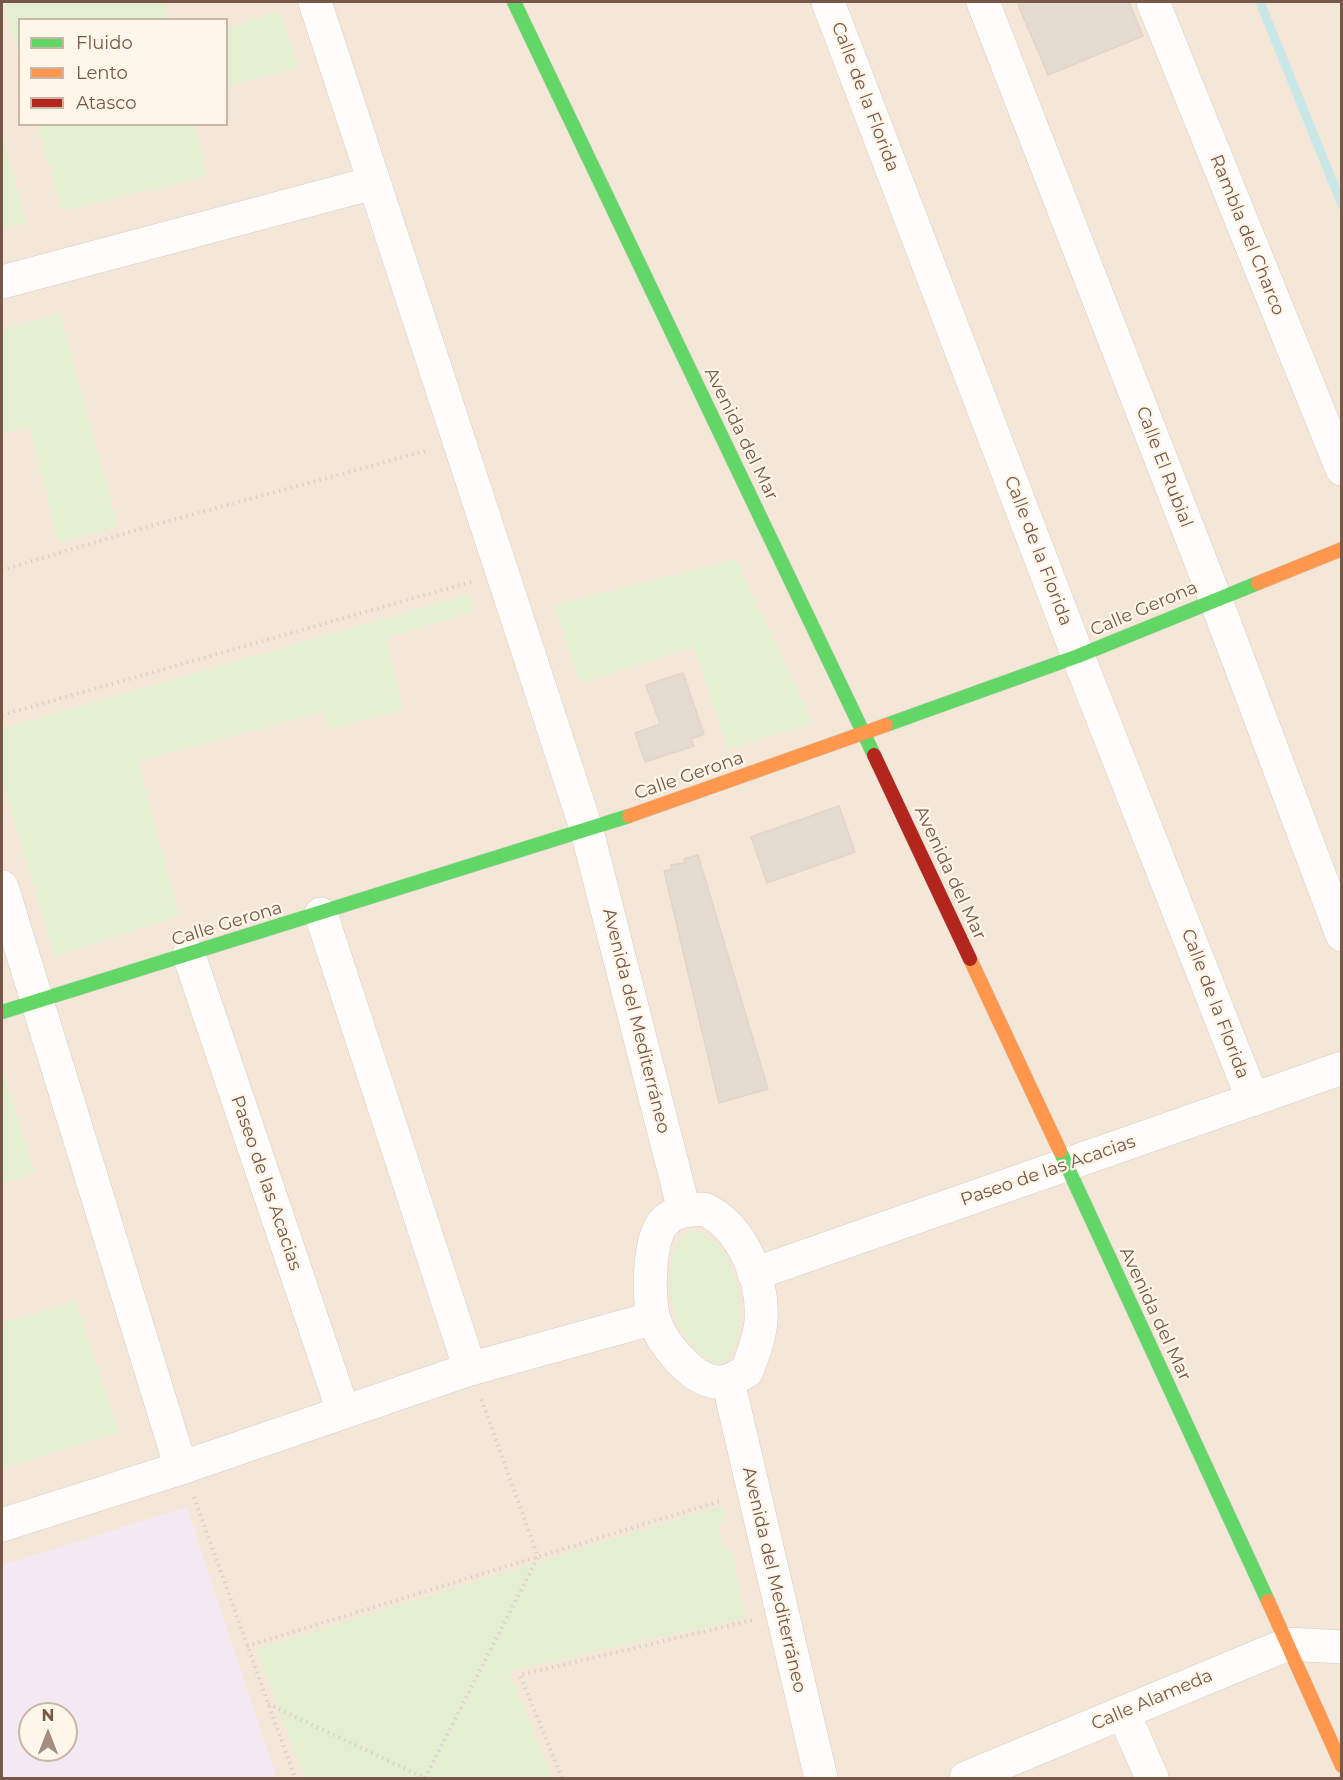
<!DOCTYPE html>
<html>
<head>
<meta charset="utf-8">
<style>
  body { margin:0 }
  #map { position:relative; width:1343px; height:1780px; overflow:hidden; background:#f8f2e9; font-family:Montserrat,sans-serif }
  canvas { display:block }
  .frame { position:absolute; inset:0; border:3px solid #775747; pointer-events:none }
  .legend { position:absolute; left:18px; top:18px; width:210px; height:108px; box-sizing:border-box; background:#fff6ea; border:2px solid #c9b6a9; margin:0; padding:8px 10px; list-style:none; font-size:18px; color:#775747 }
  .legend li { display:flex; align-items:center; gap:12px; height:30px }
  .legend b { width:30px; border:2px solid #c9b6a9 }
  .north { position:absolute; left:18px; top:1702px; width:60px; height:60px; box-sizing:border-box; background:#fff6ea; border:2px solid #c9b6a9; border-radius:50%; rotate:0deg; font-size:16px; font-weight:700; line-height:24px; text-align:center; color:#775747 }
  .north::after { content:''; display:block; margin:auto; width:21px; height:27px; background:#a48d80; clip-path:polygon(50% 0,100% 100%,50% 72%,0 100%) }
</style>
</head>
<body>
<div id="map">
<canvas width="1343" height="1780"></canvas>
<div class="frame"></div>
<ul class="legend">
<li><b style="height:8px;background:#63d668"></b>Fluido</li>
<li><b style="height:8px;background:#ff974d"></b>Lento</li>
<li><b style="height:8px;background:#b3261e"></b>Atasco</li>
</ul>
<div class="north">N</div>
</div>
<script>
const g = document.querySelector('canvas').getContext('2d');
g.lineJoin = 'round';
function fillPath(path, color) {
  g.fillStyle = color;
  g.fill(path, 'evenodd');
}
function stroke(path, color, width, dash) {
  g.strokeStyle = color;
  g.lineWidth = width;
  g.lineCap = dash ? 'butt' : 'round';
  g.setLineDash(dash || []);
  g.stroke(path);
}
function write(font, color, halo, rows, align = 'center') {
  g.font = font + ' Montserrat,sans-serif';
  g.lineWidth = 4.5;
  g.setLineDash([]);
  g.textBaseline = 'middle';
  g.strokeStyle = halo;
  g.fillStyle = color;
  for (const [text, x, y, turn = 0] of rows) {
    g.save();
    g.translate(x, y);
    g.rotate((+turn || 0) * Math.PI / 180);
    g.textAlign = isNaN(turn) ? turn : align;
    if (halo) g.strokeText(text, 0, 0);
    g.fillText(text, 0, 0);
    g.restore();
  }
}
fillPath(new Path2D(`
  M2 2H1341V1778H2ZM20 20H226V124H20ZM30 1714H66V1750H30Z`), '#f4e7d8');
fillPath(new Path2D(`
  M187 1507 277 1778H2V1565ZM30 1714H66V1750H30Z`), '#f4e8f2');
fillPath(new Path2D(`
  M4 2H163L167 19 20 20 19 57Z
  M279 11 299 67 227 86V28Z
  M38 125H195L207 176 62 211Z
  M2 132 26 223 2 229Z
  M60 313 118 527 59 543 29 427 2 434V330Z
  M736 559 813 723 728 749 694 647 580 683 554 605Z
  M470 594 474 611 386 638 403 710 330 729 324 712 138 761 179 916 55 956 2 780V728Z
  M2 1069 35 1173 2 1183Z
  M689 1230C740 1233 759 1341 718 1366 703 1358 687 1343 680 1326 666 1299 664 1251 689 1230Z
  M76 1301 119 1432 2 1469V1323Z
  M723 1505 726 1523 718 1524 724 1550 732 1549 745 1618 509 1671 553 1778H305L256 1649Z`), '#e4efd2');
stroke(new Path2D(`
  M1260 2 1342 205`), '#cae7e8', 9);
const building = new Path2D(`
  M1017 2H1129L1143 36 1048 75Z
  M683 673 704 734 691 739 694 746 645 762 635 733 660 724 646 685Z
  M839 806 855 852 767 883 751 837Z
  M698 855 768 1089 719 1103 664 871 672 869 671 865 685 863 684 859Z`);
fillPath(building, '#e4dad0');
stroke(building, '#e1d4cb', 1.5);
const street = new Path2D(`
  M315 2 587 831 684 1210
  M828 2 1078 656 1253 1100
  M983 2 1215 598 1342 935
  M1153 2 1342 469
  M2 282 373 183
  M2 887 181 1468
  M321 914 470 1369
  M189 955 343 1411
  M704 1209C743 1227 764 1281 761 1322 759 1339 753 1355 747 1371 738 1376 728 1383 717 1382 692 1381 661 1342 654 1319 648 1298 648 1236 665 1221 676 1210 690 1210 704 1209Z
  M754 1274 1342 1068
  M728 1381 821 1778
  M2 1525 181 1468 470 1369 654 1318
  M1123 1712 1152 1778
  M966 1778 1288 1644 1342 1647`);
const fast = new Path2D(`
  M514 2 874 755
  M886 725 1078 656 1258 583
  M2 1012 629 816
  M1060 1151 1268 1601`);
const slow = new Path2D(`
  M1258 583 1342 549
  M629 816 886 725
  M970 959 1060 1151
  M1268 1601 1342 1766`);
const jam = new Path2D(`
  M874 755 970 959`);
stroke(street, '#d6cdc6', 34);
stroke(fast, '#d6cdc6', 15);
stroke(slow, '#d6cdc6', 15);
stroke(jam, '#d6cdc6', 15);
stroke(new Path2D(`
  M2 570 136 530 429 450
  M2 715 471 582
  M194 1497 295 1778
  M247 1646 723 1500
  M268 1704 425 1778
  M425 1778 538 1557 481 1398
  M562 1778 520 1675 753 1620`), '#dad1cb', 4, [1.5, 4.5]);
stroke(street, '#fefdfc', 33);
stroke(fast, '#63d668', 14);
stroke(slow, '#ff974d', 14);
stroke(jam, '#b3261e', 14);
write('18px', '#775747', '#fff6ea', [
  ["Calle de la Florida",865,97,69],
  ["Rambla del Charco",1247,235,68],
  ["Avenida del Mar",741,434,64],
  ["Calle El Rubial",1164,467,69],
  ["Calle de la Florida",1038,551,69],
  ["Calle Gerona",1144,609,-23],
  ["Calle Gerona",689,776,-19],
  ["Avenida del Mar",950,873,65],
  ["Calle Gerona",227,924,-17],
  ["Calle de la Florida",1215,1004,69],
  ["Avenida del Mediterráneo",636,1021,76],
  ["Paseo de las Acacias",1048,1171,-19],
  ["Paseo de las Acacias",266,1183,71],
  ["Avenida del Mar",1155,1314,65],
  ["Avenida del Mediterráneo",774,1580,77],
  ["Calle Alameda",1152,1700,-23]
]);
</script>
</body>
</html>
